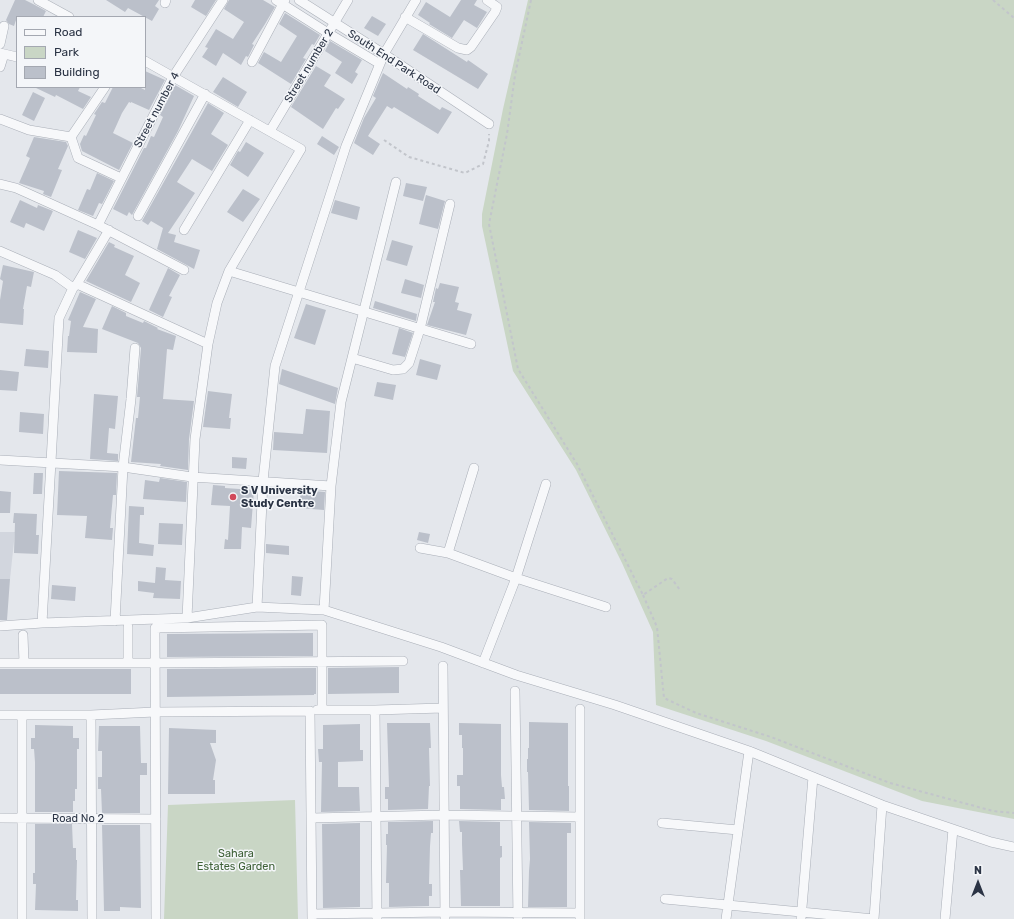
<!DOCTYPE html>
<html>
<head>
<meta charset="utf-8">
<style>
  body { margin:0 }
  #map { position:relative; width:1014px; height:919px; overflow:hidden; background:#e4e7ec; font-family:Rubik,sans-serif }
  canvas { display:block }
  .legend { position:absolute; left:16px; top:16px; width:130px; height:72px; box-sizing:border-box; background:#f4f6f9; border:1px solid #a4a8b1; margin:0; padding:5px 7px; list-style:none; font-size:12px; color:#2b3445 }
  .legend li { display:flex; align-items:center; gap:8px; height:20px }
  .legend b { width:20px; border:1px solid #a4a8b1 }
  .north { position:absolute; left:958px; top:863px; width:40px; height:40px; -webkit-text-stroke:3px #f4f6f9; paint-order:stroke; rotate:0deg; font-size:11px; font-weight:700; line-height:16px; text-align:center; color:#2b3445 }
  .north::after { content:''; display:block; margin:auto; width:14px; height:18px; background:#2b3445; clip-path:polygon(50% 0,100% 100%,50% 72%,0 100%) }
</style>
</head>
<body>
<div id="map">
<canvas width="1014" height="919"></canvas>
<ul class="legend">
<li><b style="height:5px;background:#f7f8fa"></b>Road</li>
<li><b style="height:11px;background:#c9d6c5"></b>Park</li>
<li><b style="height:11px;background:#bbc0ca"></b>Building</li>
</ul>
<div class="north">N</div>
</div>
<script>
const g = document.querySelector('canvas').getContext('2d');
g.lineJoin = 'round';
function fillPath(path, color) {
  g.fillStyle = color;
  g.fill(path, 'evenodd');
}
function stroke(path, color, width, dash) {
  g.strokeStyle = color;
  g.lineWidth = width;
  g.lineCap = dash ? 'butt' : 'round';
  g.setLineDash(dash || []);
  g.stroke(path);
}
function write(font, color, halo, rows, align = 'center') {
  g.font = font + ' Rubik,sans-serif';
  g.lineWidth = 3;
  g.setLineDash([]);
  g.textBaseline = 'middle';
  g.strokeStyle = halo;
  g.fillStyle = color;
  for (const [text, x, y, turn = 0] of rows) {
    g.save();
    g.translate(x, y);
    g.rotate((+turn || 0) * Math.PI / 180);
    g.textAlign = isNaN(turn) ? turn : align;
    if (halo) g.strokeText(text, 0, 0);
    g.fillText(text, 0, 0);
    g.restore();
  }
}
fillPath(new Path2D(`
  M0 532H15L10 579H0Z`), '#d2d6de');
fillPath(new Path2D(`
  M528 0H1014V819L922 801 766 741 656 705 653 632 622 563 576 470 513 371 482 226V214L503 109Z
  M295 800 298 919H164L168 805Z`), '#c9d6c5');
fillPath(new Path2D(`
  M15 0H25L33 4 46 11 43 17H17L14 26 9 24 6 20Z
  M106 0H159L155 6 159 9 152 21 128 8 125 12Z
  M195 0H216L206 16 191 7Z
  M229 0H263L275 7 265 24 252 44 254 45 248 57 246 56 241 65 223 53 216 66 202 57 208 48 205 47 216 29 233 39 244 22 224 9Z
  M461 0H477L474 5 487 12 477 28 464 20 452 38 429 24 430 23 418 15 426 2 450 17Z
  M285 13 320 35 314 45 312 44 303 58 306 59 291 84 258 63 264 52 281 62 297 36 279 24Z
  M372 16 386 24 378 36 364 28Z
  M423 34 467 62 468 60 488 74 478 89 413 50Z
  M330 41 362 60 355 72 358 74 352 84 335 73 342 62 325 51Z
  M316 66 331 75 324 86 345 99 338 109 336 108 323 129 291 107Z
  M145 71 165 80 149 110 131 102V103L129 102 122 113 113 133 133 143 119 170 82 151 80 144 84 135 86 136 96 115 94 114 102 102 105 103 113 87H139L145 90Z
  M383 73 407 89 408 87 419 94 418 96 440 110 442 107 452 112 438 134 394 107 392 109 387 106 368 136 380 144 373 155 354 143 364 118 376 98 373 96Z
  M223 77 247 92 238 107 213 92Z
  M175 85 194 96 178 131 132 215 129 212 127 216 113 209 144 148H146L151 136 154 137 163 117 160 115Z
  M34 87H80L78 91 91 97 83 109 56 95 55 97Z
  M33 92 45 98 34 121 22 115Z
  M208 103 224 113 211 134 228 145 212 171 192 159 177 182 195 193 168 233 176 235 174 242 200 250 194 269 157 249 163 228 151 221 148 225 142 221Z
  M322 136 339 147 334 155 317 144Z
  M34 137 66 142 68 146 58 169 62 170 51 197 43 194 44 191 19 183 30 158 26 156Z
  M246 142 264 153 248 177 230 165 238 151 240 152Z
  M97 173 114 181 102 204 99 203 93 216 78 210 87 189 90 190Z
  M406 183 427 187 423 201 403 196Z
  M243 189 260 199 243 222 227 212Z
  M426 195 445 201 438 229 419 224Z
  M20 200 37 208 38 205 53 211 44 231 26 223 24 228 10 222Z
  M335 200 360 207 357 220 331 213Z
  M78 230 97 238 85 259 69 252Z
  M392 240 413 246 407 266 386 260Z
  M109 242 115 245 114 247 134 256 125 275 140 283 131 302 86 281Z
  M3 265 34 272 31 287 27 286 23 309H24L23 325 0 323V300L3 281 0 279Z
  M168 268 180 275 169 296 172 297 163 317 149 310Z
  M405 279 424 285 421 298 401 293Z
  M440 283 459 287 455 302 459 303 457 310 472 314 466 335 427 325 435 302H433L436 288 438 289Z
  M80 292 96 299 83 327 98 329 97 353 67 352 68 336H69L71 321 68 320Z
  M375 301 417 314 416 321 373 308Z
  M306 304 326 310 315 345 294 338Z
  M112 306 126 313V316L143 323 144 321 158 328 157 329 176 336 173 350 167 349 163 399 194 401 189 439 188 470 160 466 161 464 131 462 136 418H138L140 397H137L141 348 138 343 102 329Z
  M399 328 413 333 405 357 392 354Z
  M26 349 49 351 48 368 24 366Z
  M420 359 441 365 437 380 416 375Z
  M282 369 338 388 335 404 279 384Z
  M0 370 19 372 17 391 0 390Z
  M377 382 396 385 393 400 374 396Z
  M208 391 232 394 229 418H231L230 429 203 427Z
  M94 394 118 396 115 429 109 428 107 453 118 454V461L90 459Z
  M306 409 330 411 327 453 273 450 274 432 303 434Z
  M20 412 44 414 43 434 19 432Z
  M232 457 247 458 246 469 232 468Z
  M59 471 117 473 116 495H113L110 528H113L112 540 85 538 87 516 57 515Z
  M34 473H43L42 494H33Z
  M160 478 187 482 186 502 143 499 145 480 159 482Z
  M213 485 225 486V488L254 490 251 528 242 527 241 549H224L225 539 228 540 230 506 211 505Z
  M301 490 325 492 324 510 299 508Z
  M0 491 11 492 10 513H0Z
  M129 506 144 507V515H140L139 543 154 545 153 556 127 554Z
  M14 513 37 514 36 535H39L38 554 14 553 15 523H13Z
  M159 523 183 524 182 545 158 544Z
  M419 532 430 534 428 543 417 540Z
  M266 544 289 546V555L266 553Z
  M156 567 166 568 165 580 181 581 180 599 153 598 154 593 138 591V581L155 583Z
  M292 576 303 577 301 596 291 595Z
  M0 579H10L7 620H0Z
  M52 585 76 587 75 601 51 599Z
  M313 633V656L167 657V634Z
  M399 667V693L328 694V668Z
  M316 668V694H314V695L167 697V669Z
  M0 669H131V694H0Z
  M529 722 568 723V786H569V811L529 810 528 772H527V759H528V748H529Z
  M387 723H430L431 748H429L430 786H429L428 809 388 810V799H385V787H389Z
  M459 723 501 724V775L502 787H504L505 799H501V810L460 809V786H457V775H463V748H462V735H459Z
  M360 724V750H363V761L338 762V787H359L360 811 321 812 322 762H319L318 749H323V725Z
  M35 725 73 726V738H79V749H77V789H75V801H73V812H35V762L34 749H31V738H35Z
  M99 726H140L141 763H147V775H140V813H102L101 789H98V777H102V751H98Z
  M169 728 216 730V743H210L216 760 213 780H215V794H168Z
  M433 821V833H431L430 846 429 884H432V896H429V906L389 907V883H386L387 845H386V834H388V822Z
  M459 821 500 822V846H502V857L500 858V906H461L460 870H463L462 844V832H460Z
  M529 822 571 823V833H567V907H528L529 871 530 859Z
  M360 823V907L323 908 322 824Z
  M35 824H72L73 848H76V860H77L76 900H78V911L35 910 36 884H33V873H35Z
  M102 825H140L141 908 120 907V911H104Z`), '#bbc0ca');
const street = new Path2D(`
  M38 0 69 17
  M276 0 328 33 380 64
  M299 0 384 54 489 124
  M165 3 166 0
  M405 17 458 48 467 50 471 47 495 12 497 7 487 0
  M0 44 4 26
  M0 53 17 57
  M145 61 301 149 229 271 217 303 208 344 195 439 187 618
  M252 62 285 0
  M0 67 4 54
  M0 119 29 130 71 137 78 158 121 178
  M270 131 348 0
  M71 137 105 87
  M0 184 16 188 98 225 184 270
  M138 216 205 94
  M98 225 173 77 223 0
  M184 230 250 120
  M0 251 55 275 73 288
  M229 271 471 344
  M77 284 208 344
  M352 358 393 370 403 369 409 363 420 329 450 204
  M0 460 123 467 192 477 331 486
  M420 548 448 553 516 578 606 607
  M448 553 474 468
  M257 607 263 481 275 366 346 146 384 54 416 0
  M324 610 331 486 341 402 396 182
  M115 621 123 467 131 399 135 348
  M42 623 59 318 73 288 77 284 109 230
  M0 626 42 623 187 618 257 607 324 610 441 647 516 675 615 705 749 751 882 805 991 842 1014 847
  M128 627V663
  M23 635 24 663
  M0 663H155L403 661
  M483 663 516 578 546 484
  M443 666 445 919
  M515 691 518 919
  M317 710H375L377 919
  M375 710 443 708
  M0 715H91L155 712 310 711 312 919
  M22 715V919
  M91 715 92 919
  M0 818 156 819
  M312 818 444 815 580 817
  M662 823 738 830
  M665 899 874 919
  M312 914 445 912 580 913
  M156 919 155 628 322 625V710
  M580 919V709
  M726 919 749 751
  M801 919 813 777
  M874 919 882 805
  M945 919 953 829`);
stroke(street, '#a9aeb7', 10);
stroke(new Path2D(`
  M531 0 515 75 507 134 489 224 518 369 577 464 643 595 668 578 672 579 680 590
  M993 0 1014 18
  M384 140 409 157 465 173 483 164 489 141V134
  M643 595 657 627 664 698 696 713 771 737 890 783 993 811 1014 813`), '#c2c5cb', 2, [3, 3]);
stroke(street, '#f7f8fa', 9);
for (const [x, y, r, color] of [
  [233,497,4,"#d1495b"]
]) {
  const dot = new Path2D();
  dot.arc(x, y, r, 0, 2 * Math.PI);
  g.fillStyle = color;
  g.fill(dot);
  stroke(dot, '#f4f6f9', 1.5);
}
write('11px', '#2b3445', '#f4f6f9', [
  ["South End Park Road",394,62,33],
  ["Street number 2",309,66,-59],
  ["Street number 4",157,110,-62],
  ["Road No 2",78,819]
]);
write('bold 11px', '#2b3445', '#f4f6f9', [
  ["S V University",241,491],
  ["Study Centre",241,504]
], 'left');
write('11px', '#3f6138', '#f4f6f9', [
  ["Sahara",236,854],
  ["Estates Garden",236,867]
]);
</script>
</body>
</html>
